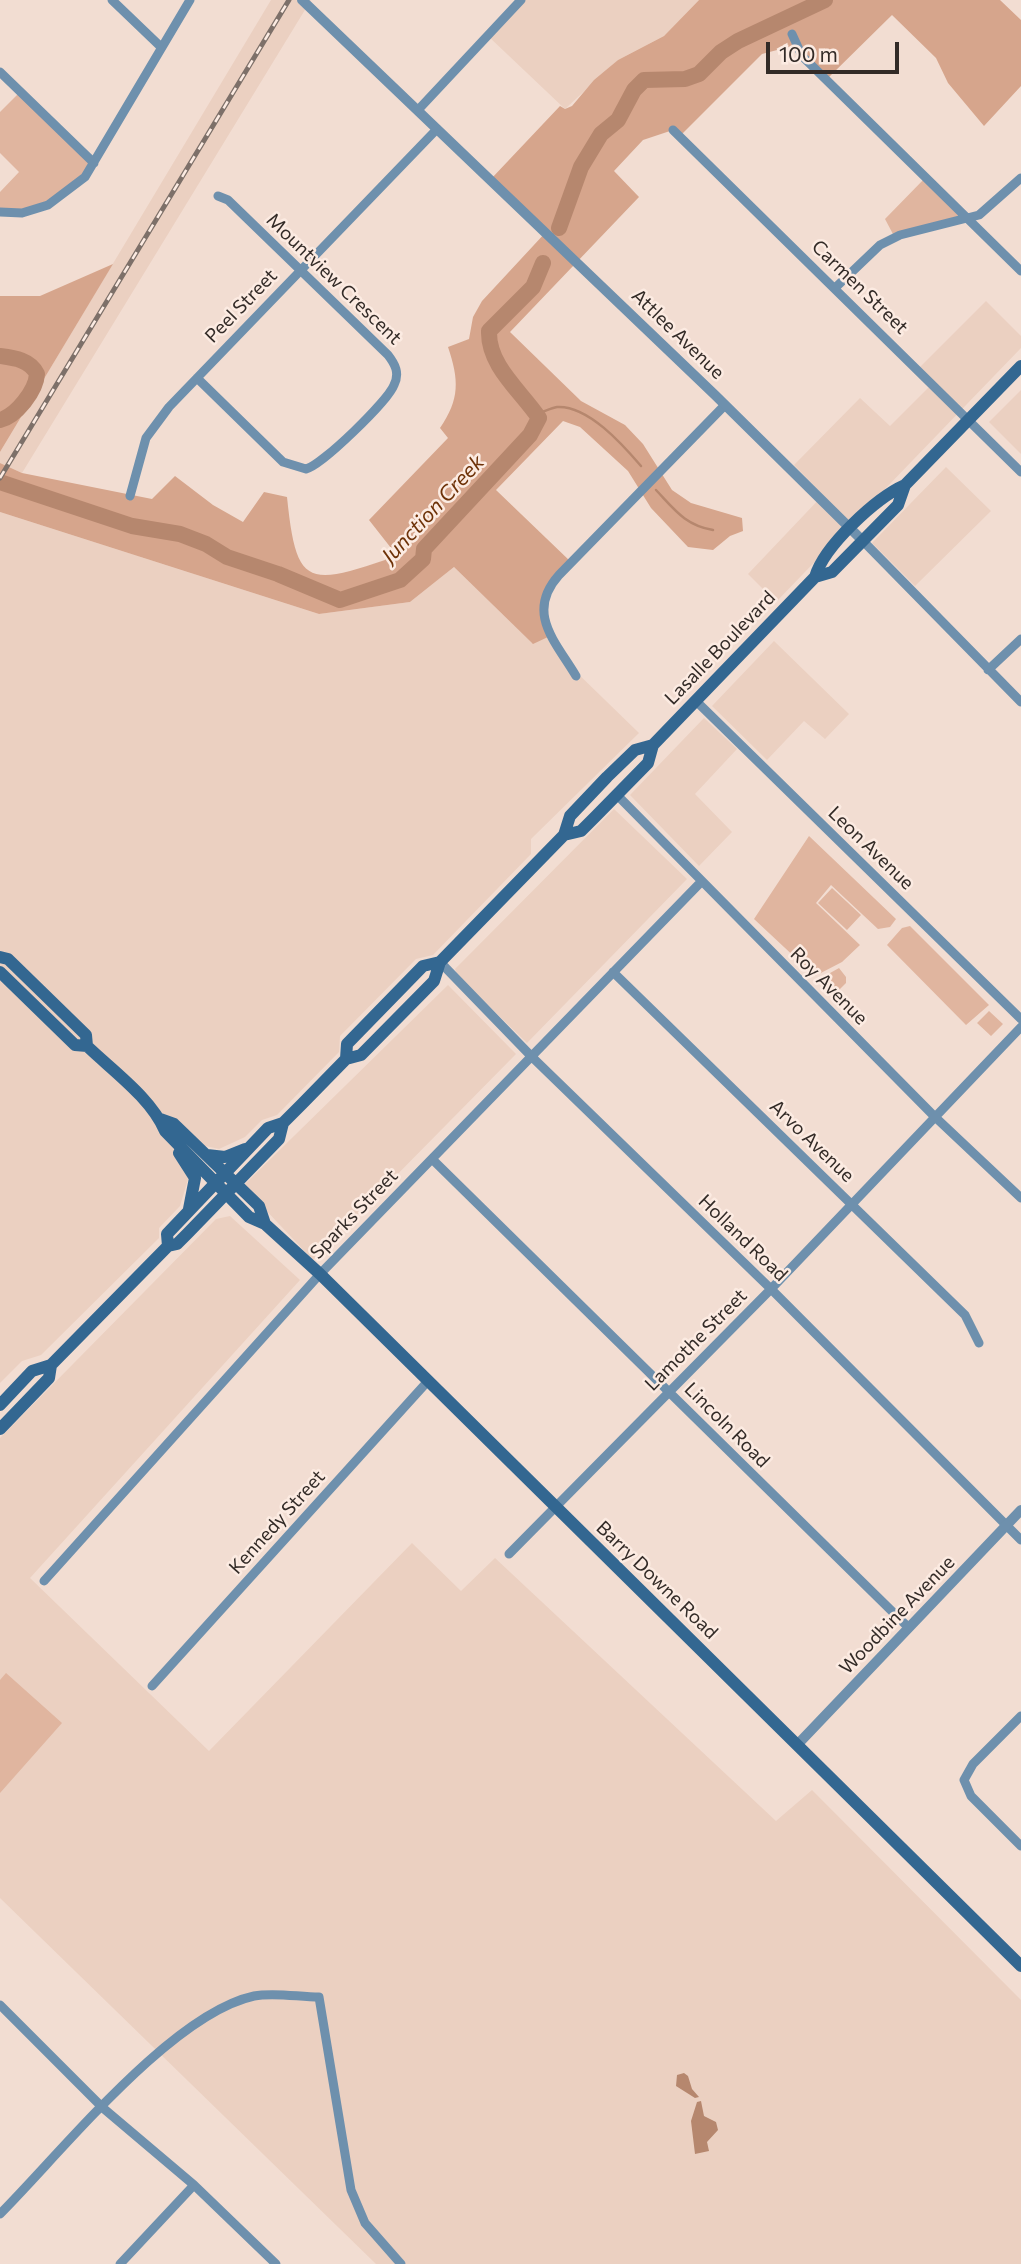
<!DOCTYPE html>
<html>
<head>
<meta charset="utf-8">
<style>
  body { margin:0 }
  #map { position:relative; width:1021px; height:2264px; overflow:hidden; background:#f2ddd2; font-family:Commissioner,sans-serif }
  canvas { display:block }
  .scale { position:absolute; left:766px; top:42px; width:133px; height:32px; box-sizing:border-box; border:4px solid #332b27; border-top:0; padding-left:9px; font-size:21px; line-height:24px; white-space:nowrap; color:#332b27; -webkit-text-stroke:5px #fcebe2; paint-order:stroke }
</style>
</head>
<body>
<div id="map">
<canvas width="1021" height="2264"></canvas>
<div class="scale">100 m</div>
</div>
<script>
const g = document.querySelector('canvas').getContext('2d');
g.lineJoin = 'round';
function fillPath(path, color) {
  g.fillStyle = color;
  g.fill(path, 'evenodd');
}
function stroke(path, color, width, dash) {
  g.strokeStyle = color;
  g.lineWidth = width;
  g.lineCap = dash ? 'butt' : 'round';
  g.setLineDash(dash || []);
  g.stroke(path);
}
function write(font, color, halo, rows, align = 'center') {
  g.font = font + ' Commissioner,sans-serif';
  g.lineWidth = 5;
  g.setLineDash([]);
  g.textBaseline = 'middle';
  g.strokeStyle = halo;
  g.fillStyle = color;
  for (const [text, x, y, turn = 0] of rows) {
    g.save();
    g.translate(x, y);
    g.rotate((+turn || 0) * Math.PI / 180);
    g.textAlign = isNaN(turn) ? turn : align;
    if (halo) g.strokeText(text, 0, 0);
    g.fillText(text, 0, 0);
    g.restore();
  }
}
fillPath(new Path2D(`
  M271 0H311L22 473 0 463V452Z
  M520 0H699L664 36 618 60 565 109 488 36Z
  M986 301 1021 336V348L776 602 748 574 823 495 794 465 860 398 890 426 929 387 914 373Z
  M1021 390V454L989 422Z
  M946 467 991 511 915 586 872 543Z
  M0 512 319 614 410 602 454 567 532 643 548 636 569 665 639 733 531 839V854L433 955 416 959 340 1036 339 1052 277 1115 262 1120 245 1137 219 1149 196 1144 169 1116 189 1176 180 1206 159 1228V1238L41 1355 22 1361 0 1383Z
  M774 641 849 714 825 739 804 721 767 760 712 706Z
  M704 718 737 749 695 794 732 832 699 866 630 795Z
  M614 809 687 879 527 1043 457 975 455 969Z
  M448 985 516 1054 313 1260 243 1186Z
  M230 1216 300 1280 30 1578 209 1751 412 1543 461 1591 495 1558 776 1821 812 1790 1021 2000V2264H376L0 1898V1438L216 1219Z`), '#ebd0c1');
fillPath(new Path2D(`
  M20 92 93 163 84 176 35 209 0 211V192L19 172 0 153V112Z
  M925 178 966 218 894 236 885 219Z
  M809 836 896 919 890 927 878 929 831 885 816 903 860 945 842 962 815 976 754 919Z
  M832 888 861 915 847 930 818 903Z
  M910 926 989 1005 966 1025 887 945 902 928Z
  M839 968 846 977V983L838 991 823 977Z
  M989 1011 1003 1024 991 1036 977 1023Z
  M6 1673 62 1723 0 1793V1680Z`), '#e0b59f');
fillPath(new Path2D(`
  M699 0H1000L1021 20V86L984 126 948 83 936 58 892 15 827 79 796 45 762 54 680 136 673 130 643 140 614 171 639 197 510 332 581 401 625 425 643 444 672 490 691 503 742 518 743 531 730 536 713 550 688 547 651 508 628 471 580 427 563 421 496 490 571 562 547 590 548 637 533 644 454 567 410 602 319 614 0 512V463L22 473 152 499 175 476 213 505 243 522 264 492 287 497C296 584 306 587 385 560L391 548 369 520 448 438 440 428C460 399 459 380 448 347L469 339 473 317 482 301 546 232 491 179 560 106 565 109 572 106 594 80 618 60 664 36Z
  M113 264 0 452V296H40Z`), '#d6a58c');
fillPath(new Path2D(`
  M684 2073 688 2076 692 2089 699 2097 695 2098 676 2086 677 2075Z
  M701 2101 704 2116 716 2122 718 2130 707 2142 709 2151 695 2154 691 2121 697 2102Z`), '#b6876e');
stroke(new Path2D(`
  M536 414C543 412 551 408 557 407 588 405 623 445 641 466
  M656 490C675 510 685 525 713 530`), '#b6876e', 2.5);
stroke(new Path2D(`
  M559 228 581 167 601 134 618 120 634 90 644 80 685 79 699 74 721 52 738 41 825 0
  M0 356C15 358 30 360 37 374 36 391 16 416 0 420
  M0 482 132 526 180 534 206 544 227 557 278 574 340 600 400 580 423 559 424 549 530 435 539 418C521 391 488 366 489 331L533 287 543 263`), '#b6876e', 16);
stroke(new Path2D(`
  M112 0 161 47
  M792 34 802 56 1021 271
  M0 72 94 163
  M418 110 521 0
  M673 130 1021 472
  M0 212 22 213 48 205 85 177 190 0
  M835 288 880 245 900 235 979 215 1021 178
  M197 378 283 462 306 469C321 466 388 401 394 385 400 373 395 364 388 355L228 200 218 196
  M130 496 146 438 169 407 437 129
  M862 540 1021 702
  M988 670 1021 639
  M576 676C556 642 525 613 559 575L725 405
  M696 701 1021 1019
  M617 795 934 1116 1021 1198
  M440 962 532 1057 771 1289 1021 1540
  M613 972 965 1315 979 1343
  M432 1159 908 1627
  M509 1554 771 1289 1021 1027
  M44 1581 320 1274 701 882
  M152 1686 428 1381
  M1021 1716 973 1764 964 1780 971 1796 1021 1846
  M0 2005 103 2108 194 2185 276 2264
  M0 2214C61 2153 171 2014 254 1996 274 1992 299 1997 319 1997L351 2190 365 2223 401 2264
  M120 2264 194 2185`), '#6e90ad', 9);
stroke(new Path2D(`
  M302 0 715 395 862 540
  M798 1744 1021 1510`), '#6e90ad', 10);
stroke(new Path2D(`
  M815 577 832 572 898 505 905 485
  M564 835 581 831 596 816 648 763 653 745 815 577C824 546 876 498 905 485L1021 366
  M0 957 8 959 86 1035 87 1046
  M0 972 75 1045 87 1046C113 1071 151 1098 165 1131L249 1217 265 1224 320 1274 1021 1966
  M346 1059 347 1044 423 966 440 962
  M160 1119 174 1124 259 1206 265 1224
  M179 1153 195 1178 189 1209
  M207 1155 225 1157 245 1149
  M168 1246 167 1234 268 1128 283 1123
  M0 1405 32 1371 51 1365 168 1246 177 1244 188 1233 279 1139 283 1123 302 1104 346 1059 361 1055 434 981 440 962 564 835 570 816 607 777 635 750 653 745
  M0 1429 49 1378 51 1365`), '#336791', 12);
const rail = new Path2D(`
  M0 478 289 0`);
stroke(rail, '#7d7069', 5);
stroke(rail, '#fcebe2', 2.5, [8]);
write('19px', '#332b27', '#fcebe2', [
  ["Mountview Crescent",334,279,44],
  ["Carmen Street",860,287,44],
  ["Peel Street",241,306,-46],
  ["Attlee Avenue",678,334,44],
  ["Lasalle Boulevard",720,648,-46],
  ["Leon Avenue",871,848,44],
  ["Roy Avenue",829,986,45],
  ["Arvo Avenue",812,1141,44],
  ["Sparks Street",354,1214,-46],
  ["Holland Road",743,1238,44],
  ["Lamothe Street",696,1340,-45],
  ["Lincoln Road",727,1425,45],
  ["Kennedy Street",277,1522,-48],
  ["Barry Downe Road",657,1580,44],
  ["Woodbine Avenue",897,1615,-46]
]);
write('italic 21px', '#6e3208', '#fcebe2', [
  ["Junction Creek",433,509,-47]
]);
</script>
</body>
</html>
